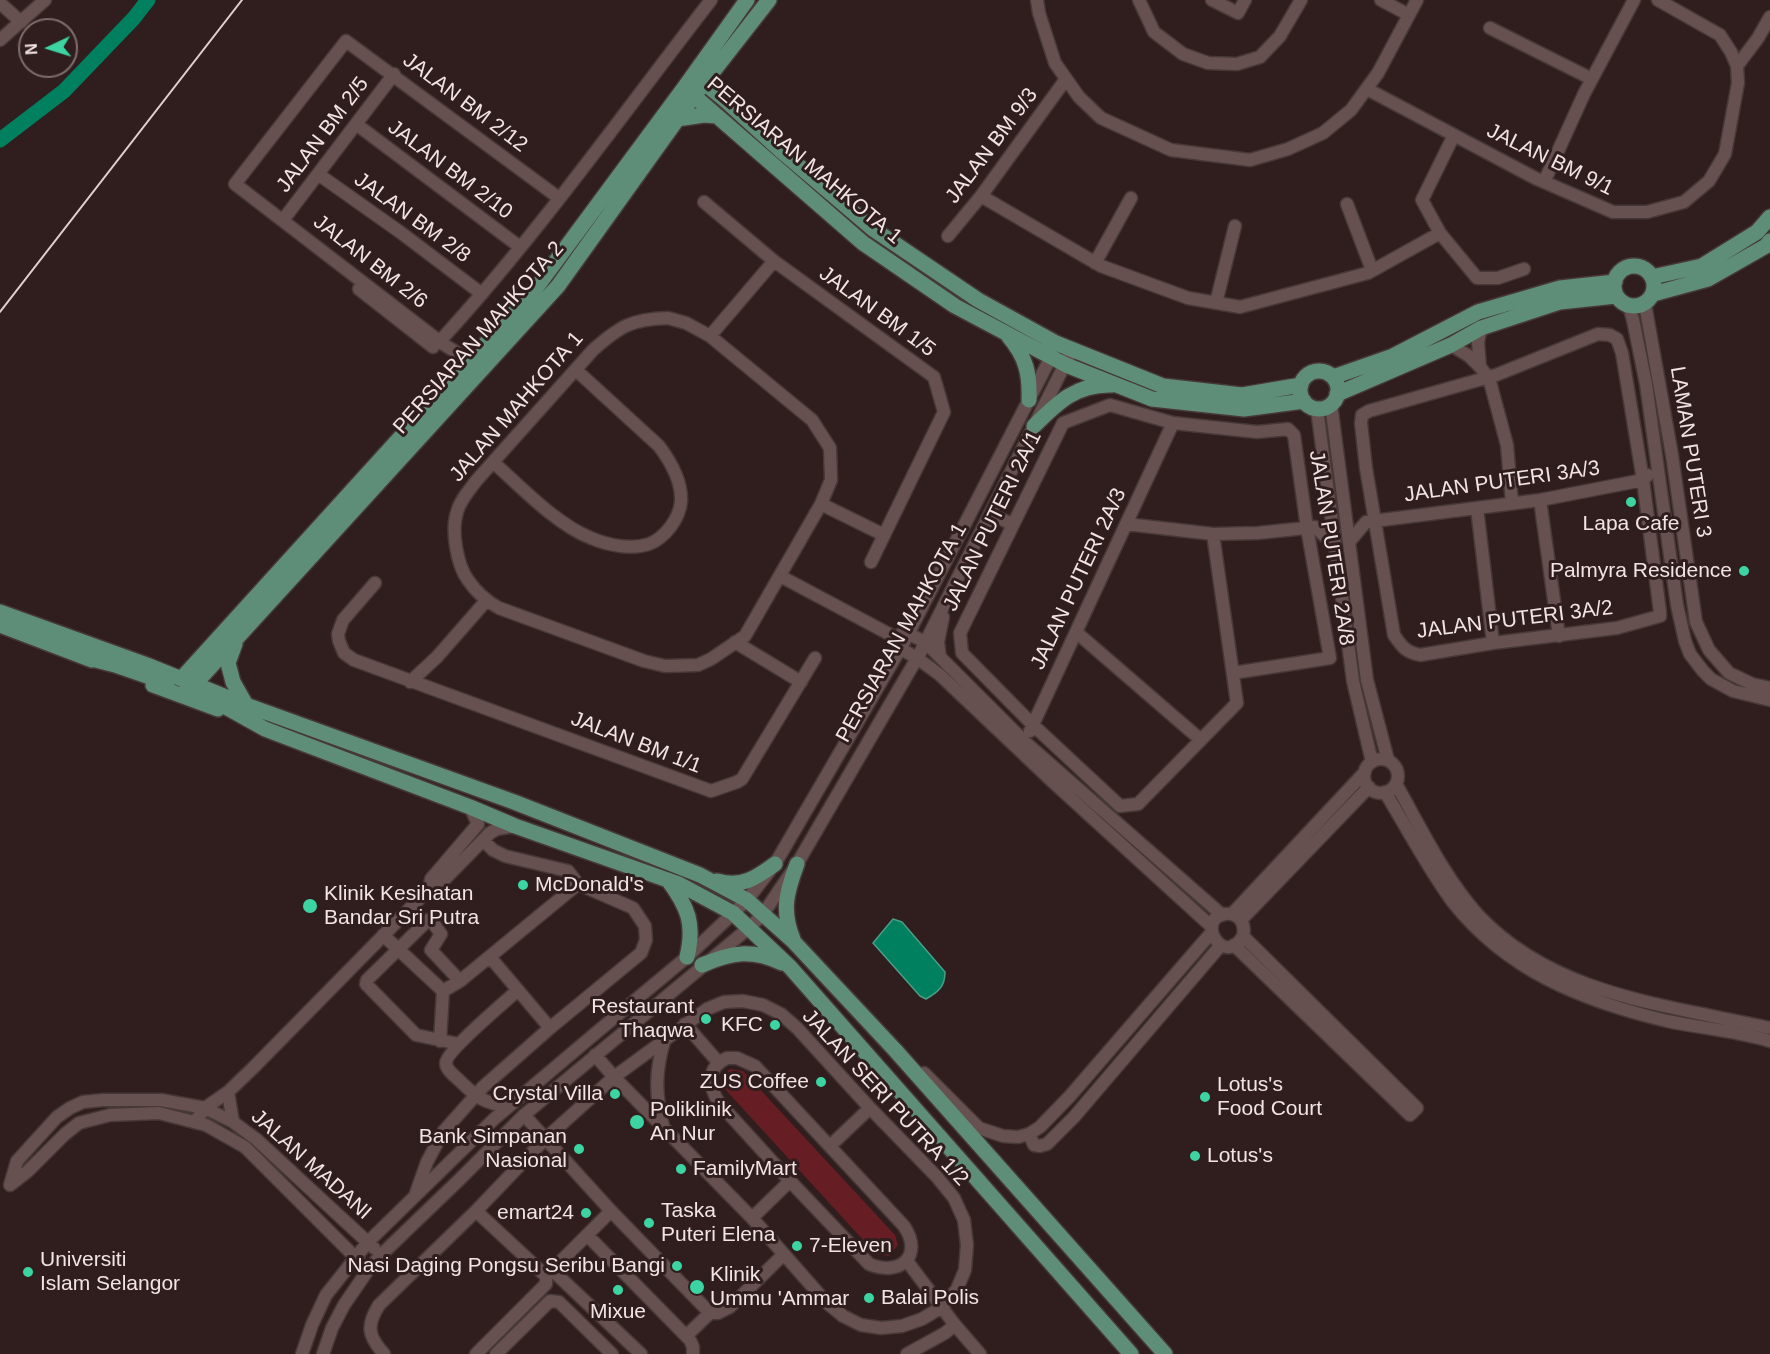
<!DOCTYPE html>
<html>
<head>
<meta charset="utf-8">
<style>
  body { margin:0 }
  #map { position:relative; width:1770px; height:1354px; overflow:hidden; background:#301d1d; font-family:Helvetica,sans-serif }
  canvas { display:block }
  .north { position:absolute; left:18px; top:18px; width:60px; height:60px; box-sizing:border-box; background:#301d1d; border:2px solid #7e6d6d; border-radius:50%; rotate:266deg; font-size:16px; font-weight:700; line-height:24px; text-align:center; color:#f2e4e4 }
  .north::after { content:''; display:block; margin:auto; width:21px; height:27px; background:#3dd4a3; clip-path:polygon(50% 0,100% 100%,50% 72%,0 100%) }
</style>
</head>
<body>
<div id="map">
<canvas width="1770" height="1354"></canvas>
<div class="north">N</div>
</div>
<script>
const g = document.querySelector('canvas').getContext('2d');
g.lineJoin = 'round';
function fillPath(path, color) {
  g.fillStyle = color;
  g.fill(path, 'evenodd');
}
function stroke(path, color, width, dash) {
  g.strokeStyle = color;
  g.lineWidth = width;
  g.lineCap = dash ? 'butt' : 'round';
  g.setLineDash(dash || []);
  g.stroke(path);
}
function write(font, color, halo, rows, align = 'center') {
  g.font = font + ' Helvetica,sans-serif';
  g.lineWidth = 6;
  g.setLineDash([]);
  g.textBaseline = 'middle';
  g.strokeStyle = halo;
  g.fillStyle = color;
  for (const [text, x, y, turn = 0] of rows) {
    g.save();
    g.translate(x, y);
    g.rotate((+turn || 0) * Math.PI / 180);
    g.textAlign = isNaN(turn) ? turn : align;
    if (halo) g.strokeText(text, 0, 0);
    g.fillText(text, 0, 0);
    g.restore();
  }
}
fillPath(new Path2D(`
  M730 1069 743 1071 895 1235 898 1245 889 1256 876 1254 723 1087V1075Z`), '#661e24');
const water = new Path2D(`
  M893 919 902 922 945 972C945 987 938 992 926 999L920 996 873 943Z`);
fillPath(water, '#00805e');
stroke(water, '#499e86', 1.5);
stroke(new Path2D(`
  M0 140 64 91 134 18 148 0`), '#00805e', 15);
const minor = new Path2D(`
  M1037 0 1039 13 1055 63 1079 97 1101 118 1171 150 1250 160 1288 149 1323 133 1351 110 1378 73 1417 0
  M1139 0 1154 32 1183 54 1208 63 1237 64 1260 57 1280 36 1301 0
  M1212 0 1238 13 1245 0
  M1381 0 1409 15
  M0 3 21 22
  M1490 28 1592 79
  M0 40 45 0
  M1737 66 1758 38 1770 17
  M1367 89 1535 178 1613 212H1647L1684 202 1709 181 1725 154 1738 83 1737 66 1731 52 1720 35 1658 0
  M356 124 520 247
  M1454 135 1422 200 1440 233 1477 278H1498L1524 269
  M318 174 400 232 482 294
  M1544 182 1584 94 1634 0
  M981 196 1101 266 1188 298 1240 307 1368 273 1440 233
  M704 202 774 261 934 377 944 412 871 562
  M1347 204 1372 270
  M283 220 394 74
  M948 236 981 196 1066 79
  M1095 263 1131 198
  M359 289 433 347
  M1216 303 1235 226
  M1645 304 1672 455 1696 622 1709 650 1729 673 1752 684 1770 688
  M1629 306 1633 320 1646 384 1677 605 1685 641 1690 654 1703 671 1711 679 1733 691 1770 700
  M668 318 686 323 710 336 812 420 830 448 831 480 821 504 745 636 711 659 698 665 665 666 644 661 499 608C486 601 476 592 468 580 457 565 451 531 457 512 460 500 469 491 476 481L593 350C620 326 632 319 668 318Z
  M1598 334 1610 335 1617 339 1622 353 1643 480 1660 612V616L1617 628 1493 643 1420 655C1406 652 1402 647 1394 635L1366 468 1361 423 1362 415 1369 411 1496 375Z
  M710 336 774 261
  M440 341C538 234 622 115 711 0
  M1451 345 1469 356 1480 367 1489 378 1507 445 1512 503
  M477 365 443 344 235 184 346 41 559 198
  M1480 367 1478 342 1481 328
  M1331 404 1367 680 1388 760
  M1317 409 1353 681 1372 762
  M493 462C521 487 557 525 591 538 607 545 631 550 649 544 665 538 680 518 681 501 682 481 671 462 659 446L576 370
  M1540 500 1559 636
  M821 504 884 535
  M1477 508 1493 643
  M986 523 999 518 1012 524
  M1126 524 1213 534 1258 533 1315 527 1333 544
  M1213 534 1237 703 1138 804 1120 806 1033 725 962 653 960 633 1063 423 1110 405 1173 423 1257 432 1288 429 1294 435 1307 528 1330 658 1233 673
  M1350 541 1366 522 1540 500 1643 480 1648 475
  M780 576 891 635 901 649 917 658 940 675 1054 783 1212 927
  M375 583 343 620 338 634 339 641 344 653 354 660 711 791 737 782 742 779 815 658
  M1076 632 1201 740
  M901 634H909L925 642 1025 742 1222 915
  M735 642 801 682
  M940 657 938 642 943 617
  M410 682 437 657 486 601
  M1030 731 1173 423
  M1364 776a17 17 0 1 1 34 0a17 17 0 1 1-34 0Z
  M1396 784C1421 828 1444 877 1478 915 1554 996 1668 1005 1770 1028
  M1385 792C1407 828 1427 867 1452 901 1507 971 1583 1001 1667 1021 1701 1028 1736 1031 1770 1041
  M430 887 431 879 478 824 470 807
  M1232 914 1365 772
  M1241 920 1369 787
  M383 935 443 991 460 981 578 884
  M1234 945 1410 1115 1417 1108 1243 936C1246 924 1239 912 1225 914 1194 919 1224 969 1243 936
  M490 957 550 1028
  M685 1024 718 1062
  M440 1041 443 991
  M459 1044 416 1035 366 984 367 980 428 920H431L441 934 431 950 460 981
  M727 1058H737L755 1066 904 1226C924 1256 900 1277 869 1264L790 1181 719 1103C708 1085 707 1067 727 1058Z
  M924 1073 979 1128 1003 1136 1018 1137 1029 1134 1040 1127 1070 1096 1212 932
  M228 1092 233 1122
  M508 1107C484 1102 478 1099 460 1081 455 1076 446 1070 446 1063 446 1051 506 1001 518 990
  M524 1115 611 1211 710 1313
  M195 1122 205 1108 228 1092 254 1067 427 891 430 887 438 886 490 833 497 829 515 826
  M663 1126C655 1093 655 1071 665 1038
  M1029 1134 1034 1145 1040 1146 1047 1144 1074 1117 1221 945
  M830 1146 870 1108
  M10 1185 17 1161 57 1117 70 1108 83 1102 103 1100H161L205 1108 233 1122 256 1139 374 1248
  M10 1185 28 1171 65 1134 79 1123 110 1115 159 1113 206 1125 245 1147 368 1270
  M416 1193 427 1162 443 1132 483 1087 550 1028 641 953 646 940 645 926 633 908 578 884 568 871 505 856 493 850 483 840
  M476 1211 546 1276 611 1211
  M752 1218 790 1181
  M587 1235 690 1340 693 1347V1354
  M907 1261 955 1325 980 1354
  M552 1270 641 1354
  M710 1313H718L730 1307 784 1254
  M686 1336 710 1313
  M302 1354 312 1325 326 1295 368 1242 494 1119 597 1032 687 957 747 900 775 864 903 644 1051 357 1054 349
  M323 1354 332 1328 344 1305 368 1270 381 1255 459 1180 524 1115 750 927 763 914 797 864 920 653 1069 356
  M384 1354C368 1336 366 1326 379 1305L476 1211 545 1139 614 1077 707 1009 724 1002 743 1001 763 1005 781 1014 797 1028 870 1108 937 1177 954 1198 964 1220 967 1245 965 1270 957 1289 942 1307 922 1319 902 1326 881 1328 861 1325 843 1316 826 1302 752 1218 614 1077 595 1055
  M476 1354 546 1284V1276
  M496 1354 550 1301 559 1302 612 1354
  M907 1354 945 1333 955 1325`);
const major = new Path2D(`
  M698 78 725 100 780 150 873 229 978 300 1056 343 1163 386 1242 395 1301 385
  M686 89 863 243 955 306 1066 365 1152 399 1244 409 1304 401
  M677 119 704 115 717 116
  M1614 286a20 20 0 1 1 40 0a20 20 0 1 1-40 0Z
  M1652 277 1702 266 1757 232 1770 217
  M1653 294 1708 279 1766 246 1770 241
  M1009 337C1026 357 1030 374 1029 400
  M1300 390a19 19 0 1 1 38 0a19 19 0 1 1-38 0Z
  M1333 377 1393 356 1478 312 1560 288 1615 282
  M1337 394 1451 345 1481 328 1560 302 1616 296
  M1034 426C1058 402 1076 384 1112 385
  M0 612 147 665 246 705 514 802 700 875 747 900 793 941 895 1050 1165 1354
  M0 625 92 660
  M235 644 228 663 233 682 246 705
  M84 657 115 665 167 683
  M182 678 536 288 684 88 747 0
  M153 685 218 709
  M187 688 195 684 558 286 694 96 769 0
  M209 700 222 705 265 729 470 807 515 826 679 884 733 913 790 967 1131 1354
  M668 880C688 907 695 924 687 957
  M717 881C742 888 756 878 775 864
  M793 939C781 910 787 891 797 864
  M702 965C732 952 752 949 782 963`);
stroke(minor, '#473838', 15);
stroke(major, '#473838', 18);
stroke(minor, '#675050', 12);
stroke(major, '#5e8d78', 15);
stroke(new Path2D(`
  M0 312 242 0`), '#ded0d0', 2);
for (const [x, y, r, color] of [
  [1631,502,6,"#3dd4a3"],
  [1744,571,6,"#3dd4a3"],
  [523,885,6,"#3dd4a3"],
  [310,906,8,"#3dd4a3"],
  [706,1019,6,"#3dd4a3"],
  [775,1025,6,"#3dd4a3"],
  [821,1082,6,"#3dd4a3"],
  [615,1094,6,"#3dd4a3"],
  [1205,1097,6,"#3dd4a3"],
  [637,1122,8,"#3dd4a3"],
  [579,1149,6,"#3dd4a3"],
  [1195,1156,6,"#3dd4a3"],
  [681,1169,6,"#3dd4a3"],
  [586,1213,6,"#3dd4a3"],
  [649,1223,6,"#3dd4a3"],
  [797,1246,6,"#3dd4a3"],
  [677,1266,6,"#3dd4a3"],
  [28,1272,6,"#3dd4a3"],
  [697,1287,8,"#3dd4a3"],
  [618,1290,6,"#3dd4a3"],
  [869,1298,6,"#3dd4a3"]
]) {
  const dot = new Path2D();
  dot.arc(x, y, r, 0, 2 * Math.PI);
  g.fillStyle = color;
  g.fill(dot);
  stroke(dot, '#301d1d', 2);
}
write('21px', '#f2e4e4', '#301d1d', [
  ["JALAN BM 2/12",465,103,37],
  ["JALAN BM 2/5",323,135,-53],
  ["JALAN BM 9/3",992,146,-53],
  ["JALAN BM 9/1",1550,160,26],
  ["PERSIARAN MAHKOTA 1",804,161,40],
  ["JALAN BM 2/10",450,170,37],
  ["JALAN BM 2/8",412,218,36],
  ["JALAN BM 2/6",370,262,38],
  ["JALAN BM 1/5",877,312,36],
  ["PERSIARAN MAHKOTA 2",479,338,-49],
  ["JALAN MAHKOTA 1",517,407,-49],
  ["LAMAN PUTERI 3",1690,452,81],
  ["JALAN PUTERI 3A/3",1502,482,-8],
  ["JALAN PUTERI 2A/1",993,521,-64],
  ["JALAN PUTERI 2A/8",1331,548,81],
  ["JALAN PUTERI 2A/3",1079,579,-65],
  ["JALAN PUTERI 3A/2",1515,620,-7],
  ["PERSIARAN MAHKOTA 1",902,633,-61],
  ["JALAN BM 1/1",636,743,21],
  ["JALAN SERI PUTRA 1/2",885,1098,47],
  ["JALAN MADANI",311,1165,42]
]);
write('21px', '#f2e4e4', '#301d1d', [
  ["Lapa Cafe",1631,524,"center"],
  ["Palmyra Residence",1732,571,"right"],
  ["McDonald's",535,885],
  ["Klinik Kesihatan",324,894],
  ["Bandar Sri Putra",324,918],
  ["Restaurant",694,1007,"right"],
  ["Thaqwa",694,1031,"right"],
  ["KFC",763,1025,"right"],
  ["ZUS Coffee",809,1082,"right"],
  ["Lotus's",1217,1085],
  ["Food Court",1217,1109],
  ["Crystal Villa",603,1094,"right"],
  ["Poliklinik",650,1110],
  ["An Nur",650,1134],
  ["Bank Simpanan",567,1137,"right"],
  ["Nasional",567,1161,"right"],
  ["Lotus's",1207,1156],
  ["FamilyMart",693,1169],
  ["Taska",661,1211],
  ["Puteri Elena",661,1235],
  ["emart24",574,1213,"right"],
  ["7-Eleven",809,1246],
  ["Universiti",40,1260],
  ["Islam Selangor",40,1284],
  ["Nasi Daging Pongsu Seribu Bangi",665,1266,"right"],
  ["Klinik",710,1275],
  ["Ummu 'Ammar",710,1299],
  ["Balai Polis",881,1298],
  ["Mixue",618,1312,"center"]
], 'left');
</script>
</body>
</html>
